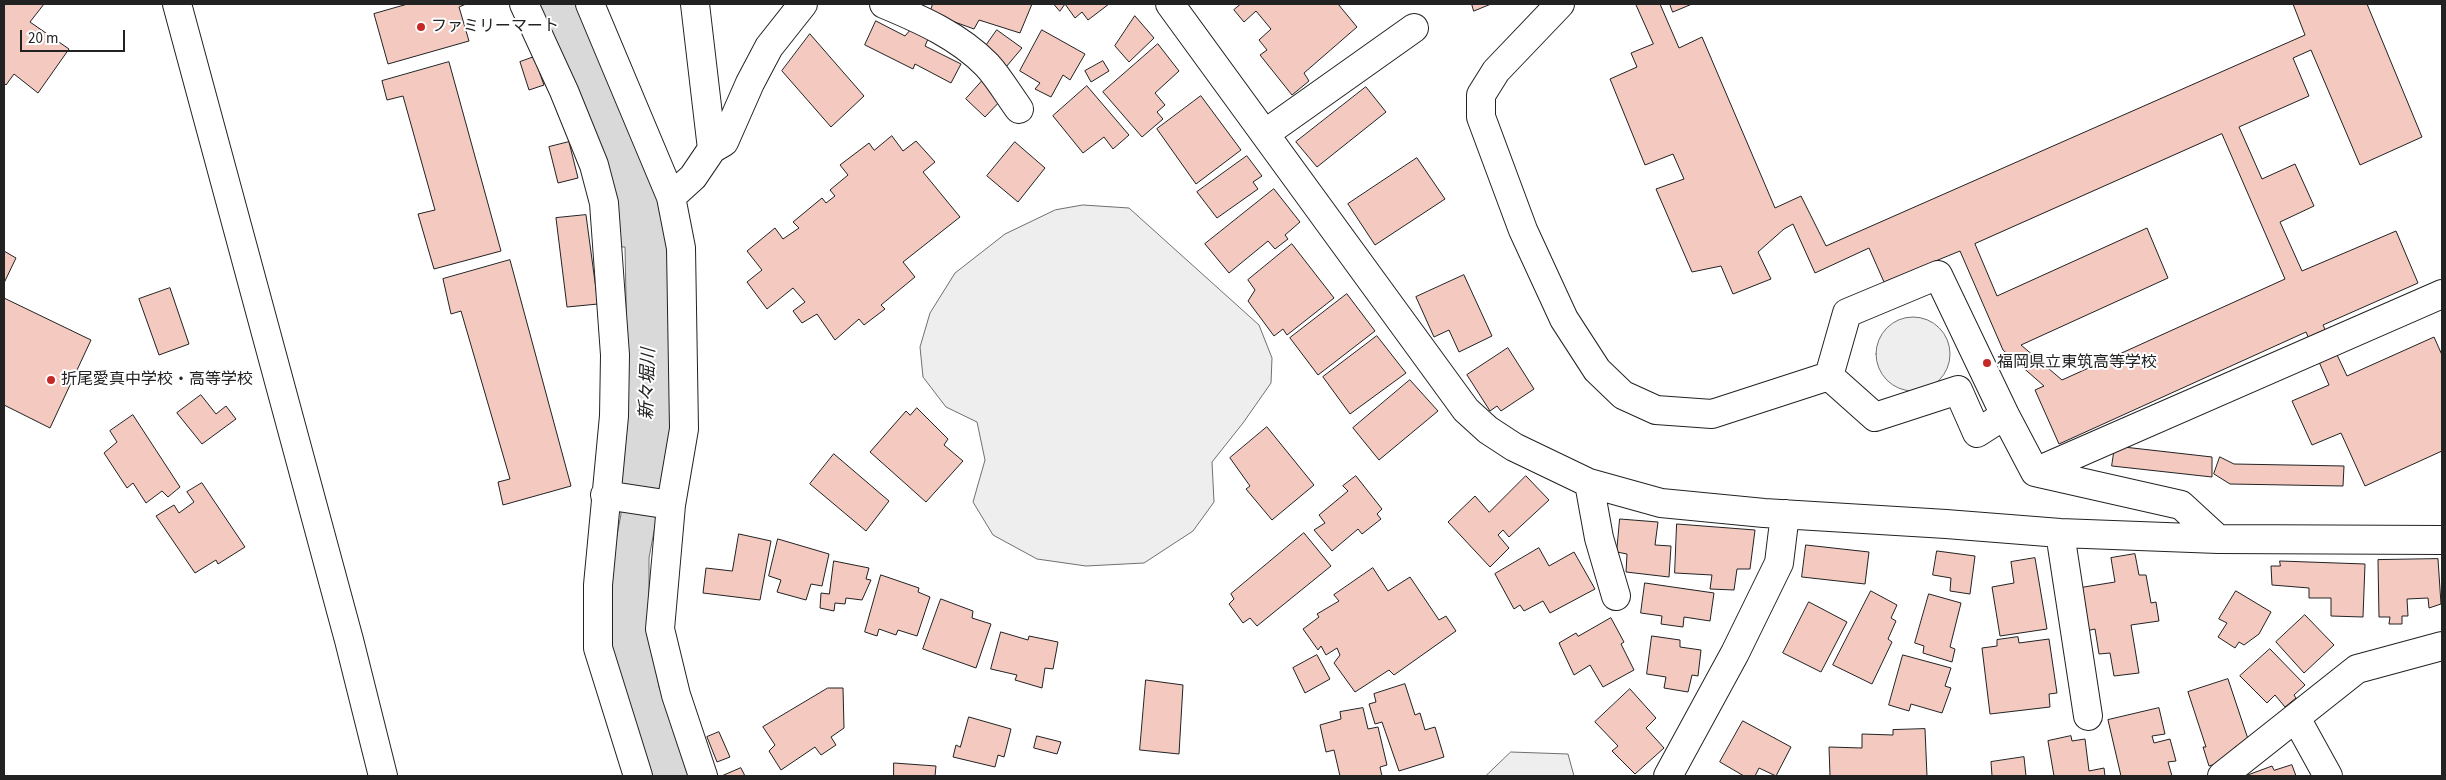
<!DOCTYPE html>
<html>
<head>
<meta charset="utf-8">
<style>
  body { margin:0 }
  #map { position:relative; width:2446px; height:780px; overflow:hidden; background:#fff; font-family:"Source Sans 3",sans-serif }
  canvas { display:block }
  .frame { position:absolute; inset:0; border:5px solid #222; pointer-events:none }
  .scale { position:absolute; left:20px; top:30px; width:105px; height:22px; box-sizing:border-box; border:2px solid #222; border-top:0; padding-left:6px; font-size:15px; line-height:18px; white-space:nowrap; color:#222; -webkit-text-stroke:4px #fff; paint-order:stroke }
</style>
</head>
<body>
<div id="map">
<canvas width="2446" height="780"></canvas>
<div class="frame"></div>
<div class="scale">20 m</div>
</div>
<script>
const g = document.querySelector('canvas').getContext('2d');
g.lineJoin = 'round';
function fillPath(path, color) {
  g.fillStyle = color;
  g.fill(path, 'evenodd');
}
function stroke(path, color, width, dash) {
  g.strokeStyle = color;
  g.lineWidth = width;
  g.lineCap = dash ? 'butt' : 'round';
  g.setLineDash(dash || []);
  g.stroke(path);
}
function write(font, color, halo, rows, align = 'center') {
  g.font = font + ' "Source Sans 3","Noto Sans JP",sans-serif';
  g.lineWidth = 4;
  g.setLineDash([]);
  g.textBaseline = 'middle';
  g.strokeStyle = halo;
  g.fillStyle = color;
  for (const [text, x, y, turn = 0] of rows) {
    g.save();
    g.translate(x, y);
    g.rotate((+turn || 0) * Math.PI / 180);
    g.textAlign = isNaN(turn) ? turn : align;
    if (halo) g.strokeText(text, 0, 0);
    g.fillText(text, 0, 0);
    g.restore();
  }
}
const green = new Path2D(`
  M1083 205 1129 208 1259 325 1272 358 1271 383 1243 423 1212 462 1214 502 1193 531 1144 563 1086 566 1037 559 993 535 973 502 985 460 977 422 946 407 923 377 920 347 930 313 955 273 1005 234 1055 210Z
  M1876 354a37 37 0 1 1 74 0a37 37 0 1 1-74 0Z
  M1511 752 1568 754 1574 776H1486Z`);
fillPath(green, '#eee');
stroke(green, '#6f6f6f', 1);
const water = new Path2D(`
  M529 4H578L658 186 667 235 674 387 669 451 649 558V623L659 687 692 776H648L614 670 606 594 621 514V465L628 396 625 247H618Z`);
fillPath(water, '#d9d9d9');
stroke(water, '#6f6f6f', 1);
const building = new Path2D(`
  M4 4H44L30 22 69 49 38 93 14 74 6 85 4 83Z
  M408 4H466L459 7 469 41 388 64 374 14Z
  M933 4H1032L1020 33 979 20 974 29 930 13Z
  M1054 4H1109L1088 20 1082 12 1075 18 1065 4 1060 11Z
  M1241 4H1338L1357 27 1304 73 1309 81 1292 95 1260 55 1267 50 1259 40 1271 29 1256 11 1244 22 1234 10Z
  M1472 4H1491L1474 11Z
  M1636 4H1660L1679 48 1702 37 1775 208 1801 196 1826 246 2305 35 2293 4H2367L2422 137 2360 165 2311 50 2293 58 2309 96 2239 127 2262 179 2295 164 2314 206 2280 222 2302 271 2396 231 2418 283 2323 325 2347 376 2434 337 2442 355V451L2365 486 2341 433 2312 445 2292 401 2329 385 2306 332 2059 444 2035 390 2044 386 2003 350 1960 251 1884 282 1869 248 1815 273 1793 224 1784 229 1758 252 1771 279 1733 294 1721 266 1692 272 1656 189 1684 179 1673 154 1645 165 1610 79 1637 67 1631 53 1653 44ZM2222 134 2285 279 2062 380 2021 345 2168 278 2147 228 1997 296 1975 244Z
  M1670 4H1692L1673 12Z
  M1135 16 1154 38 1129 62 1115 46Z
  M876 21 905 36 911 29 928 39 925 46 961 64 951 83 915 64 913 69 865 45Z
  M997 30 1022 48 1006 67 983 50Z
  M1042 30 1085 54 1070 80 1063 75 1051 97 1035 89 1040 83 1020 71Z
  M810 34 864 96 831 127 782 71Z
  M1158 44 1179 71 1155 93 1165 105 1157 112 1163 119 1142 137 1103 92Z
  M534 57 544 85 529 90 520 62Z
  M1103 61 1109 71 1091 82 1085 71Z
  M449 62 501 251 434 269 418 214 435 210 403 96 387 100 382 81Z
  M983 80 1003 98 985 117 966 99Z
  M1087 86 1129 135 1113 149 1104 137 1083 153 1053 116Z
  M1366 87 1386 112 1317 167 1296 142Z
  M1201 96 1241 150 1196 184 1157 129Z
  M892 136 903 151 916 141 935 162 923 172 960 217 903 262 915 277 881 305 885 309 864 325 859 319 835 340 817 314 802 323 793 311 805 302 793 288 767 309 747 282 762 270 747 251 775 228 783 239 799 228 793 222 822 198 826 203 835 196 830 190 848 175 840 165 869 143 874 150Z
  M569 142 578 178 558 183 549 147Z
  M1015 142 1045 168 1018 202 987 176Z
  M1247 156 1262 176 1253 182 1258 189 1217 218 1197 192Z
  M1417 158 1445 199 1375 245 1348 204Z
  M1274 189 1300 222 1285 235 1288 239 1275 249 1268 241 1229 273 1205 244Z
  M586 215 598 304 567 307 556 218Z
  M1292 244 1334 298 1287 335 1283 329 1274 336 1248 301 1255 290 1248 280Z
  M4 251 16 258 4 283Z
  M510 260 571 486 503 505 498 482 510 479 461 311 451 314 443 279Z
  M1464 275 1492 336 1459 352 1449 330 1434 337 1416 297Z
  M170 288 189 344 159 355 139 299Z
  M1347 294 1375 331 1318 375 1290 338Z
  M4 298 91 340 50 428 4 405Z
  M1377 336 1406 373 1350 414 1323 377Z
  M1508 348 1534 389 1501 411 1497 406 1490 411 1467 375Z
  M1410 380 1438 411 1379 460 1353 428Z
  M201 395 216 414 226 406 236 419 202 444 177 413Z
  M917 408 948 439 944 445 963 461 926 502 870 452 906 411 910 415Z
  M133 415 180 487 168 497 162 491 146 503 133 483 127 488 104 453 117 442 110 431Z
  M1267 427 1314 485 1272 520 1246 489 1250 486 1230 458Z
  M2115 446 2212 457V477L2112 466Z
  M834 454 889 501 866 531 810 484Z
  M2220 457 2234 464 2344 466 2343 486 2230 484 2214 474Z
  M1356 476 1382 509 1377 514 1381 519 1362 534 1358 529 1332 551 1314 530 1325 523 1319 515 1348 491 1343 486Z
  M1526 476 1549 500 1509 537 1503 530 1498 535 1509 548 1490 567 1448 522 1475 496 1489 512Z
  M202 483 245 547 218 564 216 560 195 573 156 516 174 505 179 513 194 502 187 492Z
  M1620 519 1658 522 1655 545 1671 546 1669 577 1626 572 1627 554 1617 552Z
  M1677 524 1755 530 1750 569H1737L1734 590 1710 589 1712 575 1675 573Z
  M1304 533 1331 566 1257 626 1250 618 1243 623 1229 604 1234 599 1231 594Z
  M739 534 771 541 760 600 703 593 706 568 732 571Z
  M778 539 829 554 822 586 811 584 806 600 777 592 781 580 769 576Z
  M1806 545 1869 552 1865 584 1802 577Z
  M1539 548 1549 566 1574 552 1595 589 1550 613 1543 601 1524 611 1520 605 1514 609 1495 574Z
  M1937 551 1975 556 1970 594 1950 591 1951 578 1933 575Z
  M2135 554 2139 575H2146L2151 603 2156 602 2159 621 2131 625 2139 673 2114 676 2110 653 2099 654 2095 629 2086 631 2078 588 2115 582 2111 558Z
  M2035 558 2047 629 2000 636 1992 587 2014 583 2011 562Z
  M2438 559 2441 604 2429 608 2428 598 2407 599 2408 616H2402V624H2389L2390 617H2379L2378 560Z
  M834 561 869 568 866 579 871 580 862 600 846 598 845 604 835 603 834 611 820 608 821 593 829 594Z
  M2280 561 2365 564 2363 617 2331 616V598H2309V588L2272 585 2271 566H2280Z
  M1373 568 1388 591 1410 577 1439 620 1446 616 1456 631 1394 675 1389 670 1355 692 1334 663 1340 655 1337 648 1326 655 1321 646 1318 650 1303 629 1319 617 1317 614 1339 601 1334 595Z
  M881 575 919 588 918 592 930 597 917 636 898 630 896 635 879 629 877 636 865 632Z
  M1645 583 1714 593 1710 621 1684 617 1683 627 1661 624 1662 616 1641 613Z
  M1871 591 1897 605 1891 618 1896 621 1888 639 1892 642 1872 684 1833 665Z
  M2236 591 2271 612 2259 634 2244 645 2239 642 2235 648 2218 637 2227 623 2219 619Z
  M1929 594 1961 603 1950 647 1955 649 1952 662 1923 653 1924 646 1915 643Z
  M941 599 973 611 972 618 991 624 976 668 923 649Z
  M1809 602 1847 622 1821 672 1783 653Z
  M2305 615 2334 645 2304 673 2276 642Z
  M1611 618 1624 642 1621 644 1634 670 1603 687 1590 665 1574 675 1559 643 1576 633 1578 636Z
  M1001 632 1028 640 1029 636 1058 642 1053 669 1045 668 1042 688 1015 680 1017 675 991 669Z
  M1652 636 1680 640V647L1701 650 1698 676 1692 675 1688 692 1664 688 1666 677 1647 674Z
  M2018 637 2019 643 2049 639 2057 693 2049 694 2050 707 1990 714 1982 648 1997 646V640Z
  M2270 649 2305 685 2294 695 2296 698 2285 707 2275 695 2267 703 2240 676Z
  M1317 655 1330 679 1305 693 1293 668Z
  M1903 655 1951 668 1945 686 1951 688 1942 713 1911 704 1909 711 1889 705Z
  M2228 679 2249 742 2235 747 2238 757 2209 766 2203 747H2206L2188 692Z
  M1146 680 1183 685 1179 754 1140 750Z
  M1405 684 1415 715 1420 713 1425 730 1435 727 1444 757 1399 771 1382 722 1375 724 1369 704 1376 702 1374 694Z
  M828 688H843L844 728 831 737 836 745 821 755 815 747 781 770 769 751 775 745 763 727Z
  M1630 689 1656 718 1646 728 1664 748 1635 774 1612 751 1618 746 1595 722Z
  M1363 708 1368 729 1378 727 1387 765 1380 767 1382 776H1340L1334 750 1326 752 1320 725 1341 719 1340 712Z
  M2159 708 2165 734 2152 736 2154 743 2170 739 2176 761 2168 762 2172 776H2121L2108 720Z
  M969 717 1011 729 1004 757 998 755 995 767 953 757 956 745 960 747Z
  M1743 721 1791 747 1776 776 1759 768 1755 776H1744L1720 762Z
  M1925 729 1927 776H1830L1829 747 1862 748V734L1893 735V730Z
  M719 732 730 757 717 762 707 737Z
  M1037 736 1061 742 1057 754 1034 748Z
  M2071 736 2072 741 2085 739 2089 771 2104 768 2105 776H2054L2048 741Z
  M2024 757 2026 776H1992L1991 762Z
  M894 763 936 766 935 776H894Z
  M2292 765 2296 776H2245L2272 766 2274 770Z
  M741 768 745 776H722Z`);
fillPath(building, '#f3c9c0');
stroke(building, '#222', 1);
const minor = new Path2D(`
  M177 4 349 640 383 776
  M524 4 564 91 594 165 604 203 615 355 614 416 598 585V648L638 776
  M590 4 671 197 681 248 684 429 671 505 660 629 676 695 703 776
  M695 4 712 149
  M884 4C920 19 959 36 987 65 999 78 1008 94 1019 109
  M1170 4 1466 410 1488 430 1514 447 1589 483 1661 503 1764 513 1946 524 2060 533 2218 539 2442 540
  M1560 4 1496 71 1481 95V117L1523 230 1564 319 1597 370 1623 395 1656 410 1712 414 1829 376
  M1266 133 1414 28
  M671 197 693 177 712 149 724 142 750 83 769 47 803 4
  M2005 415 1977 433 1958 390 1875 417 1829 376 1847 313 1938 275 2005 415 2035 472 2181 505 2218 539
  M2035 472 2442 294
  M1589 483 1599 538 1616 596
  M605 495 671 505
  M2060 533 2088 716
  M2296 718 2328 776
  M1668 776 1735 653 1779 563 1785 514
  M2222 776 2357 669 2442 646`);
stroke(minor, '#222', 30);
stroke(minor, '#fff', 28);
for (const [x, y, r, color] of [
  [421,27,5,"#c62828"],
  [1987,363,5,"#c62828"],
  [51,380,5,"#c62828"]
]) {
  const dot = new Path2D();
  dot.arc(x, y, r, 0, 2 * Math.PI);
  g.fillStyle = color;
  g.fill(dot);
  stroke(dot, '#fff', 2);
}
write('16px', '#222', '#fff', [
  ["ファミリーマート",431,27],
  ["福岡県立東筑高等学校",1997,363],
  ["折尾愛真中学校・高等学校",61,380]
], 'left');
write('italic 18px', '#222', '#fff', [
  ["新々堀川",649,384,-88]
]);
</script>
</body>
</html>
